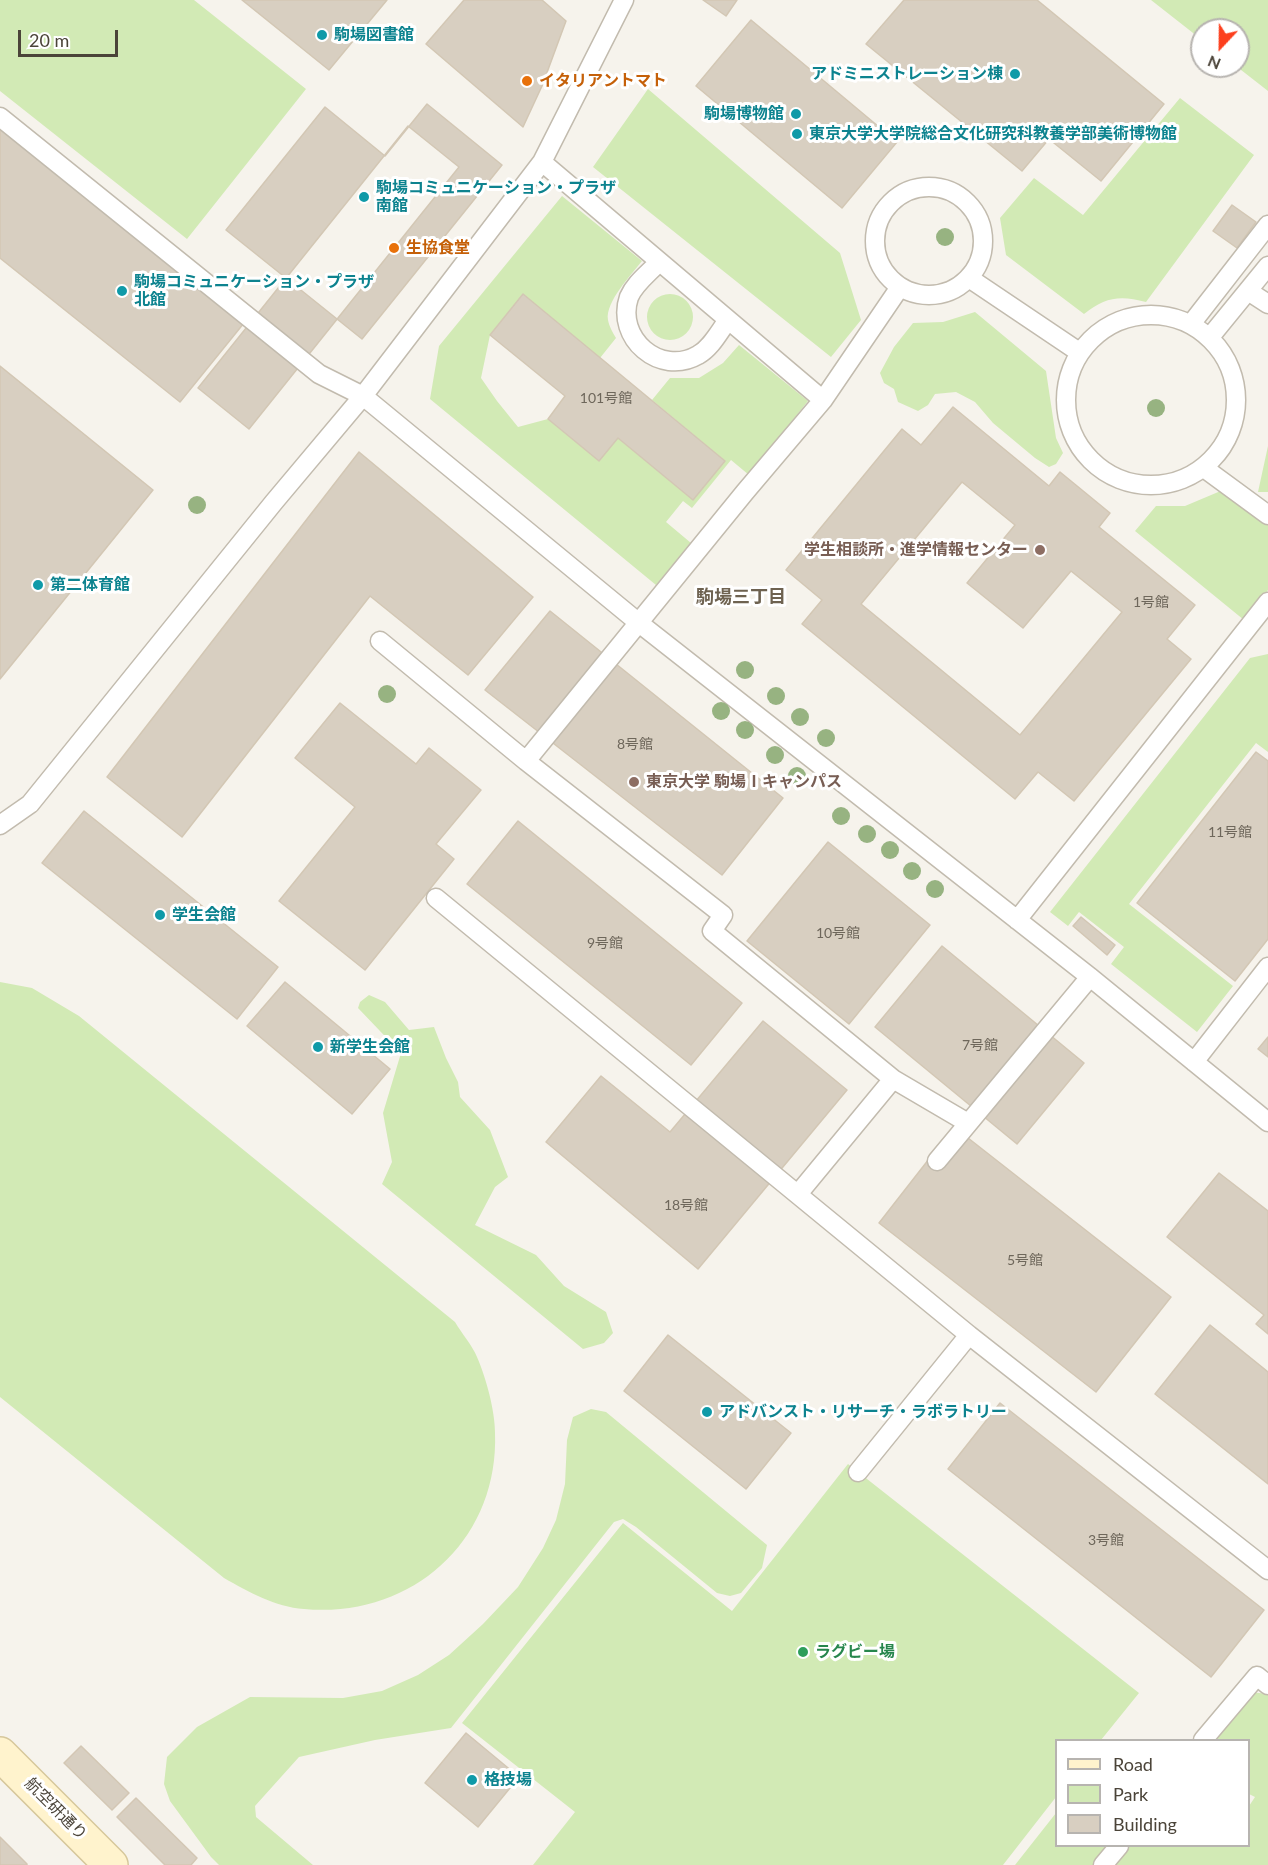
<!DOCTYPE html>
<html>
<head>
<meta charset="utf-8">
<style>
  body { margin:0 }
  #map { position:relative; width:1268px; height:1865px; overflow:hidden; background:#f6f3ec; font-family:Lato,sans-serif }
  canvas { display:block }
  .legend { position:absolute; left:1055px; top:1739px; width:195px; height:108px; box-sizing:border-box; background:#fff; border:2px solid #b7b4b0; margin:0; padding:8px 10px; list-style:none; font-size:18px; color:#4b4439 }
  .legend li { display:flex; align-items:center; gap:12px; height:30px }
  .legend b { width:30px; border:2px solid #b7b4b0 }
  .north { position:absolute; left:1190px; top:18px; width:60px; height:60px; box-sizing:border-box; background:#fff; border:2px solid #b7b4b0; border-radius:50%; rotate:202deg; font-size:16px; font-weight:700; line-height:24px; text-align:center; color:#4b4439 }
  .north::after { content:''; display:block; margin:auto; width:21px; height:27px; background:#fc3f1d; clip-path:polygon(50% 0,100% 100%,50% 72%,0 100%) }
  .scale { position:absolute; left:18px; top:30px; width:100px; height:27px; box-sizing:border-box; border:3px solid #4b4439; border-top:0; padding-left:8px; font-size:18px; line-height:21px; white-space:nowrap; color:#4b4439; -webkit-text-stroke:4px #fff; paint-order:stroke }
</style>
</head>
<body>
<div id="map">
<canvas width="1268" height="1865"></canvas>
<ul class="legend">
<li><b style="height:8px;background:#fff3cd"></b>Road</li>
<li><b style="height:16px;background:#d2eab5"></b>Park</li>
<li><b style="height:16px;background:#d8cfc1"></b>Building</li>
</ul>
<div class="north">N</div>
<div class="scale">20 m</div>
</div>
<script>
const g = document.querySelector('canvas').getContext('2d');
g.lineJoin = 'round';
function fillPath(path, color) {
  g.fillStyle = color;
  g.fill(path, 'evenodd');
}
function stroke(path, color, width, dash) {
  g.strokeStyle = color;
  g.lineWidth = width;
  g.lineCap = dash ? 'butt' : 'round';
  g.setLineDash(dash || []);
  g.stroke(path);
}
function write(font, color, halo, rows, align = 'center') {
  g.font = font + ' Lato,"Noto Sans JP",sans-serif';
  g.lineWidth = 6;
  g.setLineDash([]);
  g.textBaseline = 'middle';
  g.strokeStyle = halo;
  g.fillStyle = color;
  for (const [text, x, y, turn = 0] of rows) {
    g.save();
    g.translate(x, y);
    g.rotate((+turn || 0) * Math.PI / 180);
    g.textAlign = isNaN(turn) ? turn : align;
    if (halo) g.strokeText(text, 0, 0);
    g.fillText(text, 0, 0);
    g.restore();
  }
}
fillPath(new Path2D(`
  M0 0H194L306 89 187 239 0 91Z
  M1151 0H1268V91L1236 66H1238V30H1202V40Z
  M648 89 840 253 861 320 831 357 593 167Z
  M1180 98 1254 155 1146 302C1120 295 1105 297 1084 314L1006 255 1000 218 1034 178 1083 215Z
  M562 196 642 261C632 274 605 302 608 320 609 326 613 333 616 338L600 358 523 294 490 335 481 378 497 401 518 427 548 419 599 461 618 438 693 500 725 461 652 400 670 378H699L723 363 739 345 808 401 749 475 731 460 692 508 683 501 666 522 691 543 656 585 430 399 439 346Z
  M647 317a23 23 0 1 1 46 0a23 23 0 1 1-46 0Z
  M975 312 1046 371 1056 438 1063 453 1056 464 1049 467 1035 458 993 423 975 402 956 392 935 394 928 405 918 411 898 402 894 389 884 383 880 373 894 347 913 323 943 322Z
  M1268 446V492H1258Z
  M1223 490 1268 524V590L1244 620 1135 531 1156 506H1185Z
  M1268 654V752L1256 743 1129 904 1233 986 1197 1032 1111 964 1124 947 1079 912 1068 926 1050 912 1250 658Z
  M0 982 32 988 79 1016 455 1322C462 1334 472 1345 477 1357 486 1378 495 1410 495 1433 499 1541 411 1619 304 1609 275 1607 249 1592 224 1578L0 1397Z
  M369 995 385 1002 409 1030 434 1027 446 1058 458 1082 460 1097 490 1130 508 1177 495 1187 475 1225 536 1255 564 1286 606 1312 613 1333 604 1343 583 1349 382 1184 392 1162 383 1113 401 1053 358 1008 360 1002Z
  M591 1409 606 1412 767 1545 762 1568 741 1593 730 1596 717 1593 636 1527 623 1519 614 1522 451 1728 375 1740 299 1757 255 1806 256 1817 313 1865H219L211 1857 170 1801 164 1784 167 1757 197 1727 250 1697 343 1698 382 1691 418 1675 449 1655 483 1624 518 1587 543 1548 556 1520 565 1484 567 1440 573 1417Z
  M848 1464 1139 1693 1101 1740H1056V1797L1003 1865H533L575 1812 462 1723 623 1523 732 1611Z
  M1250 1692 1268 1694V1865H1015L1056 1813V1846H1248L1249 1806 1255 1797 1249 1794 1248 1740H1208Z`), '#d2eab5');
const building = new Path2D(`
  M242 0H387L329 70Z
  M464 0H542L566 21 542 86 523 127 426 44Z
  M703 0H737L726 16Z
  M904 0H1037L1164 104 1101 181 1049 139 1022 171 866 44Z
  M751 20 897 142 842 208 696 86Z
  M427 104 502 165 362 339 226 230 325 107 385 156Z
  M408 126 459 167 249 429 198 388Z
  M0 128 244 323 180 402 0 258Z
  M1232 205 1256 222 1237 248 1213 231Z
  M523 294 725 461 693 500 618 438 599 461 548 419 565 396 490 335Z
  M0 366 153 490 0 679Z
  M953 407 1049 486 1060 472 1110 513 1099 527 1195 605 1167 639 1191 659 1074 801 1038 772 1015 799 802 624 822 600 786 570 902 429 921 445ZM962 482 1015 525 967 583 1023 628 1071 571 1122 612 1020 735 861 604Z
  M359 452 533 597 468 675 370 596 182 837 107 777Z
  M550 611 783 798 722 875 485 690Z
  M340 703 416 764 429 748 481 790 436 844 454 859 365 970 279 901 355 807 295 758Z
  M1256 752 1268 761V939L1235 981 1137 903Z
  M84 811 278 967 237 1019 42 863Z
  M518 821 742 1003 691 1065 467 884Z
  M828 842 930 925 849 1024 747 941Z
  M1081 917 1115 945 1107 955 1073 926Z
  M942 946 1084 1063 1017 1144 875 1027Z
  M285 982 390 1069 352 1114 247 1026Z
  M763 1021 847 1090 698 1269 546 1142 601 1076 670 1132Z
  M1268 1037V1057L1258 1049Z
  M954 1127 1171 1297 1096 1392 879 1223Z
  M1219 1173 1268 1211V1334L1256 1324 1264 1315 1167 1237Z
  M1210 1325 1268 1372V1484L1155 1394Z
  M668 1335 791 1433 746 1489 624 1391Z
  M1000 1403 1264 1610 1211 1677 948 1469Z
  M466 1733 519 1777 478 1827 425 1783Z
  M81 1746 129 1793 112 1810 64 1763Z
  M136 1798 197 1858 191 1865H165L117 1817Z
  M0 1837 27 1864V1865H0Z`);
fillPath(building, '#d8cfc1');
stroke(building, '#d3c7b4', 1.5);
const lane = new Path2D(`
  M0 117 319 374 363 396 639 623 1090 977 1268 1122
  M542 162 624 0
  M875 241a54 54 0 1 1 108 0a54 54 0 1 1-108 0Z
  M659 262C649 273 635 283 629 297 615 338 660 377 698 355 711 348 719 332 728 320
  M969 278 1079 352
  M1248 291 1268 304
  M1066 400a85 85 0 1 1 170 0a85 85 0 1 1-170 0Z
  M1191 324 1268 225
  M1210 337 1268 266
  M1204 468 1268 515
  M380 641 526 761 745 492 823 400 900 287
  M526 761 723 915 712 931 893 1079 798 1194
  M0 825 30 804 274 502 363 396 542 162 823 400
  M436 898 969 1335
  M1017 920 1268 602
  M1194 1062 1268 967
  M893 1079 968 1123
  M937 1161 1090 977
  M858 1472 969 1335 1268 1570
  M1203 1740 1257 1676 1268 1685
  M1103 1865 1119 1846`);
const secondary = new Path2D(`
  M0 1754 111 1865`);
stroke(lane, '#c2bbae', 21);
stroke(secondary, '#d6c79b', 36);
stroke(lane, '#fff', 18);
stroke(secondary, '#fff3cd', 33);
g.fillStyle = '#97b381';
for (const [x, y] of [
  [945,237],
  [1156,408],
  [197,505],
  [745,670],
  [387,694],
  [776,696],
  [721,711],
  [800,717],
  [745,730],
  [826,738],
  [775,755],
  [797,776],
  [841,816],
  [867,834],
  [890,850],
  [912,871],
  [935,889]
]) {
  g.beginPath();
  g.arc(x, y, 9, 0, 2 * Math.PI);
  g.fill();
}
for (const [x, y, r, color] of [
  [322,35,6,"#0f9aa8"],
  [1015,74,6,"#0f9aa8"],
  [527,81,6,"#e8710a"],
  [796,114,6,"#0f9aa8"],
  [797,134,6,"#0f9aa8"],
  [364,197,6,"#0f9aa8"],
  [394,248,6,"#e8710a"],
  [122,291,6,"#0f9aa8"],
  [1040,550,6,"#8d6e63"],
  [38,585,6,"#0f9aa8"],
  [634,782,6,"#8d6e63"],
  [160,915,6,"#0f9aa8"],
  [318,1047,6,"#0f9aa8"],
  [707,1412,6,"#0f9aa8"],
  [803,1652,6,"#2e9e5b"],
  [472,1780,6,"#0f9aa8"]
]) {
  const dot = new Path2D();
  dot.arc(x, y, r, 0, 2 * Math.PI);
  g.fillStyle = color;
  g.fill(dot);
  stroke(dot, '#fff', 2);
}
write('14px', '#6e675b', null, [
  ["101号館",606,398],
  ["1号館",1151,602],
  ["8号館",635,744],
  ["11号館",1230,832],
  ["10号館",838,933],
  ["9号館",605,943],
  ["7号館",980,1045],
  ["18号館",686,1205],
  ["5号館",1025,1260],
  ["3号館",1106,1540]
]);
write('bold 16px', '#0d838f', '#fff', [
  ["駒場図書館",334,35],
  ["アドミニストレーション棟",1003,74,"right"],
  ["駒場博物館",784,114,"right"],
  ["東京大学大学院総合文化研究科教養学部美術博物館",809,134],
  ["駒場コミュニケーション・プラザ",376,188],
  ["南館",376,206],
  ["駒場コミュニケーション・プラザ",134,282],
  ["北館",134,300],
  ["第二体育館",50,585],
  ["学生会館",172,915],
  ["新学生会館",330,1047],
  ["アドバンスト・リサーチ・ラボラトリー",719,1412],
  ["格技場",484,1780]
], 'left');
write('bold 16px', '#c56008', '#fff', [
  ["イタリアントマト",539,81],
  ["生協食堂",406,248]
], 'left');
write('bold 16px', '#785e54', '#fff', [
  ["学生相談所・進学情報センター",1028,550],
  ["東京大学 駒場Ⅰキャンパス",646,782,"left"]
], 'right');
write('bold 16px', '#27864d', '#fff', [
  ["ラグビー場",815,1652]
], 'left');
write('16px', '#4b4439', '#fff', [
  ["航空研通り",56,1809,45]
]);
write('bold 18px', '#6e6250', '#fff', [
  ["駒場三丁目",741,597]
]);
</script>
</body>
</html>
